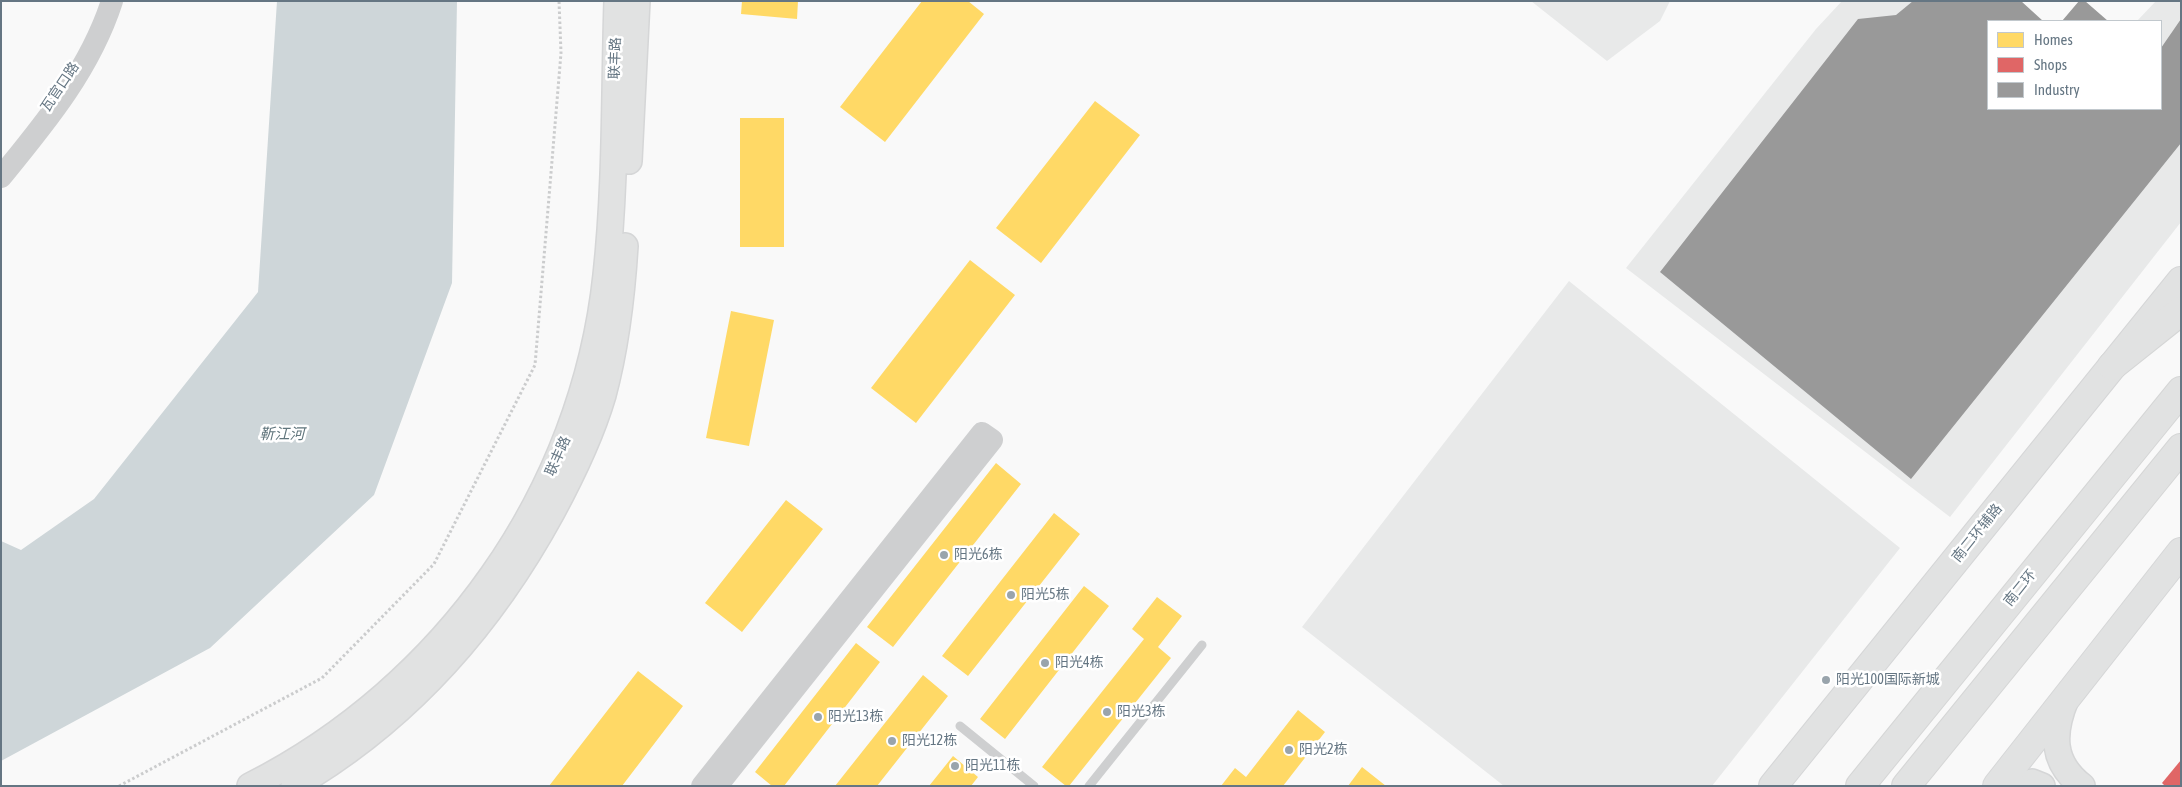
<!DOCTYPE html>
<html>
<head>
<meta charset="utf-8">
<style>
  body { margin:0 }
  #map { position:relative; width:2182px; height:787px; overflow:hidden; background:#f9f9f9; font-family:"Asap Condensed",sans-serif }
  canvas { display:block }
  .frame { position:absolute; inset:0; border:2px solid #657683; pointer-events:none }
  .legend { position:absolute; left:1987px; top:20px; width:175px; height:90px; box-sizing:border-box; background:#fff; border:1px solid #c1c8cd; margin:0; padding:6px 9px; list-style:none; font-size:15px; color:#657683 }
  .legend li { display:flex; align-items:center; gap:10px; height:25px }
  .legend b { width:25px; border:1px solid #c1c8cd }
</style>
</head>
<body>
<div id="map">
<canvas width="2182" height="787"></canvas>
<div class="frame"></div>
<ul class="legend">
<li><b style="height:14px;background:#ffd966"></b>Homes</li>
<li><b style="height:14px;background:#e06666"></b>Shops</li>
<li><b style="height:14px;background:#999"></b>Industry</li>
</ul>
</div>
<script>
const g = document.querySelector('canvas').getContext('2d');
g.lineJoin = 'round';
function fillPath(path, color) {
  g.fillStyle = color;
  g.fill(path, 'evenodd');
}
function stroke(path, color, width, dash) {
  g.strokeStyle = color;
  g.lineWidth = width;
  g.lineCap = dash ? 'butt' : 'round';
  g.setLineDash(dash || []);
  g.stroke(path);
}
function write(font, color, halo, rows, align = 'center') {
  g.font = font + ' "Asap Condensed","Noto Sans SC",sans-serif';
  g.lineWidth = 5;
  g.setLineDash([]);
  g.textBaseline = 'middle';
  g.strokeStyle = halo;
  g.fillStyle = color;
  for (const [text, x, y, turn = 0] of rows) {
    g.save();
    g.translate(x, y);
    g.rotate((+turn || 0) * Math.PI / 180);
    g.textAlign = isNaN(turn) ? turn : align;
    if (halo) g.strokeText(text, 0, 0);
    g.fillText(text, 0, 0);
    g.restore();
  }
}
fillPath(new Path2D(`
  M1531 1H1670L1660 21 1607 61Z
  M1842 1H2019L2042 21H1988V109H2161V21H2137L2156 1H2181V222L1950 517 1626 268 1816 29Z
  M1569 281 1900 548 1712 786H1504L1302 627Z`), '#e8e9e9');
fillPath(new Path2D(`
  M277 1H457L452 283 374 495 210 648 1 761V541L21 550 94 499 258 292Z`), '#ced6d9');
fillPath(new Path2D(`
  M742 1H798L797 19 741 14Z
  M922 1H968L984 14 885 142 840 107Z
  M1095 101 1140 135 1041 263 996 228Z
  M740 118H784V247H740Z
  M970 260 1015 295 916 423 871 388Z
  M731 311 774 320 749 446 706 438Z
  M996 463 1021 484 893 647 867 627Z
  M786 500 823 529 742 632 705 603Z
  M1054 513 1080 534 968 676 942 656Z
  M1084 586 1109 606 1005 739 980 719Z
  M1157 597 1182 616 1158 647 1171 658 1069 786H1066L1042 767 1144 639 1132 629Z
  M856 643 880 662 784 786H772L755 772Z
  M638 671 683 706 622 786H549Z
  M923 675 948 696 877 786H835Z
  M1298 710 1325 732 1283 786H1221L1235 768 1246 777Z
  M953 756 978 777 971 786H929Z
  M1362 767 1386 786H1348Z`), '#ffd966');
fillPath(new Path2D(`
  M2181 760V786H2165L2162 783Z`), '#e06666');
fillPath(new Path2D(`
  M1913 1H2021L2043 21H1988V109H2161V48L2181 19V143L1911 479 1660 272 1858 19 1896 15Z
  M2079 1H2085L2108 21H2062Z`), '#999');
const secondary = new Path2D(`
  M629 161 637 1
  M2066 699C2052 733 2051 762 2082 786
  M250 786C445 687 583 493 606 275 616 184 614 92 617 1
  M294 786C407 720 490 626 552 512 572 475 591 436 603 395 616 347 622 295 625 246
  M2018 786 2032 782 2042 786`);
const primary = new Path2D(`
  M1773 786 2181 281
  M1997 786 2181 552`);
const trunk = new Path2D(`
  M2112 366 2181 311
  M1860 786 2181 391
  M1906 786 2181 448`);
stroke(secondary, '#d5d6d7', 28);
stroke(primary, '#d5d6d7', 30);
stroke(trunk, '#d5d6d6', 30);
stroke(new Path2D(`
  M119 786 322 678 434 564 535 365 561 53 559 1`), '#cbcccd', 3, [2.5, 2.5]);
stroke(new Path2D(`
  M960 726 1034 786
  M1089 786 1202 645`), '#cecfd0', 9);
stroke(new Path2D(`
  M1 177C46 122 90 69 112 1
  M702 786 982 433 992 440 717 786`), '#cecfd0', 22);
stroke(secondary, '#e1e2e2', 25);
stroke(primary, '#e1e2e2', 28);
stroke(trunk, '#e1e2e2', 28);
for (const [x, y, r, color] of [
  [944,555,5,"#99a4ac"],
  [1011,595,5,"#99a4ac"],
  [1045,663,5,"#99a4ac"],
  [1826,680,5,"#99a4ac"],
  [1107,712,5,"#99a4ac"],
  [818,717,5,"#99a4ac"],
  [892,741,5,"#99a4ac"],
  [1289,750,5,"#99a4ac"],
  [955,766,5,"#99a4ac"]
]) {
  const dot = new Path2D();
  dot.arc(x, y, r, 0, 2 * Math.PI);
  g.fillStyle = color;
  g.fill(dot);
  stroke(dot, '#fff', 2);
}
write('14px', '#657683', '#fff', [
  ["联丰路",615,58,-88],
  ["瓦官口路",60,87,-56],
  ["联丰路",558,456,-66],
  ["南二环辅路",1977,533,-51],
  ["南二环",2020,588,-51]
]);
write('14px', '#657683', '#fff', [
  ["阳光6栋",954,555],
  ["阳光5栋",1021,595],
  ["阳光4栋",1055,663],
  ["阳光100国际新城",1836,680],
  ["阳光3栋",1117,712],
  ["阳光13栋",828,717],
  ["阳光12栋",902,741],
  ["阳光2栋",1299,750],
  ["阳光11栋",965,766]
], 'left');
write('italic 15px', '#60757c', '#fff', [
  ["靳江河",282,434]
]);
</script>
</body>
</html>
